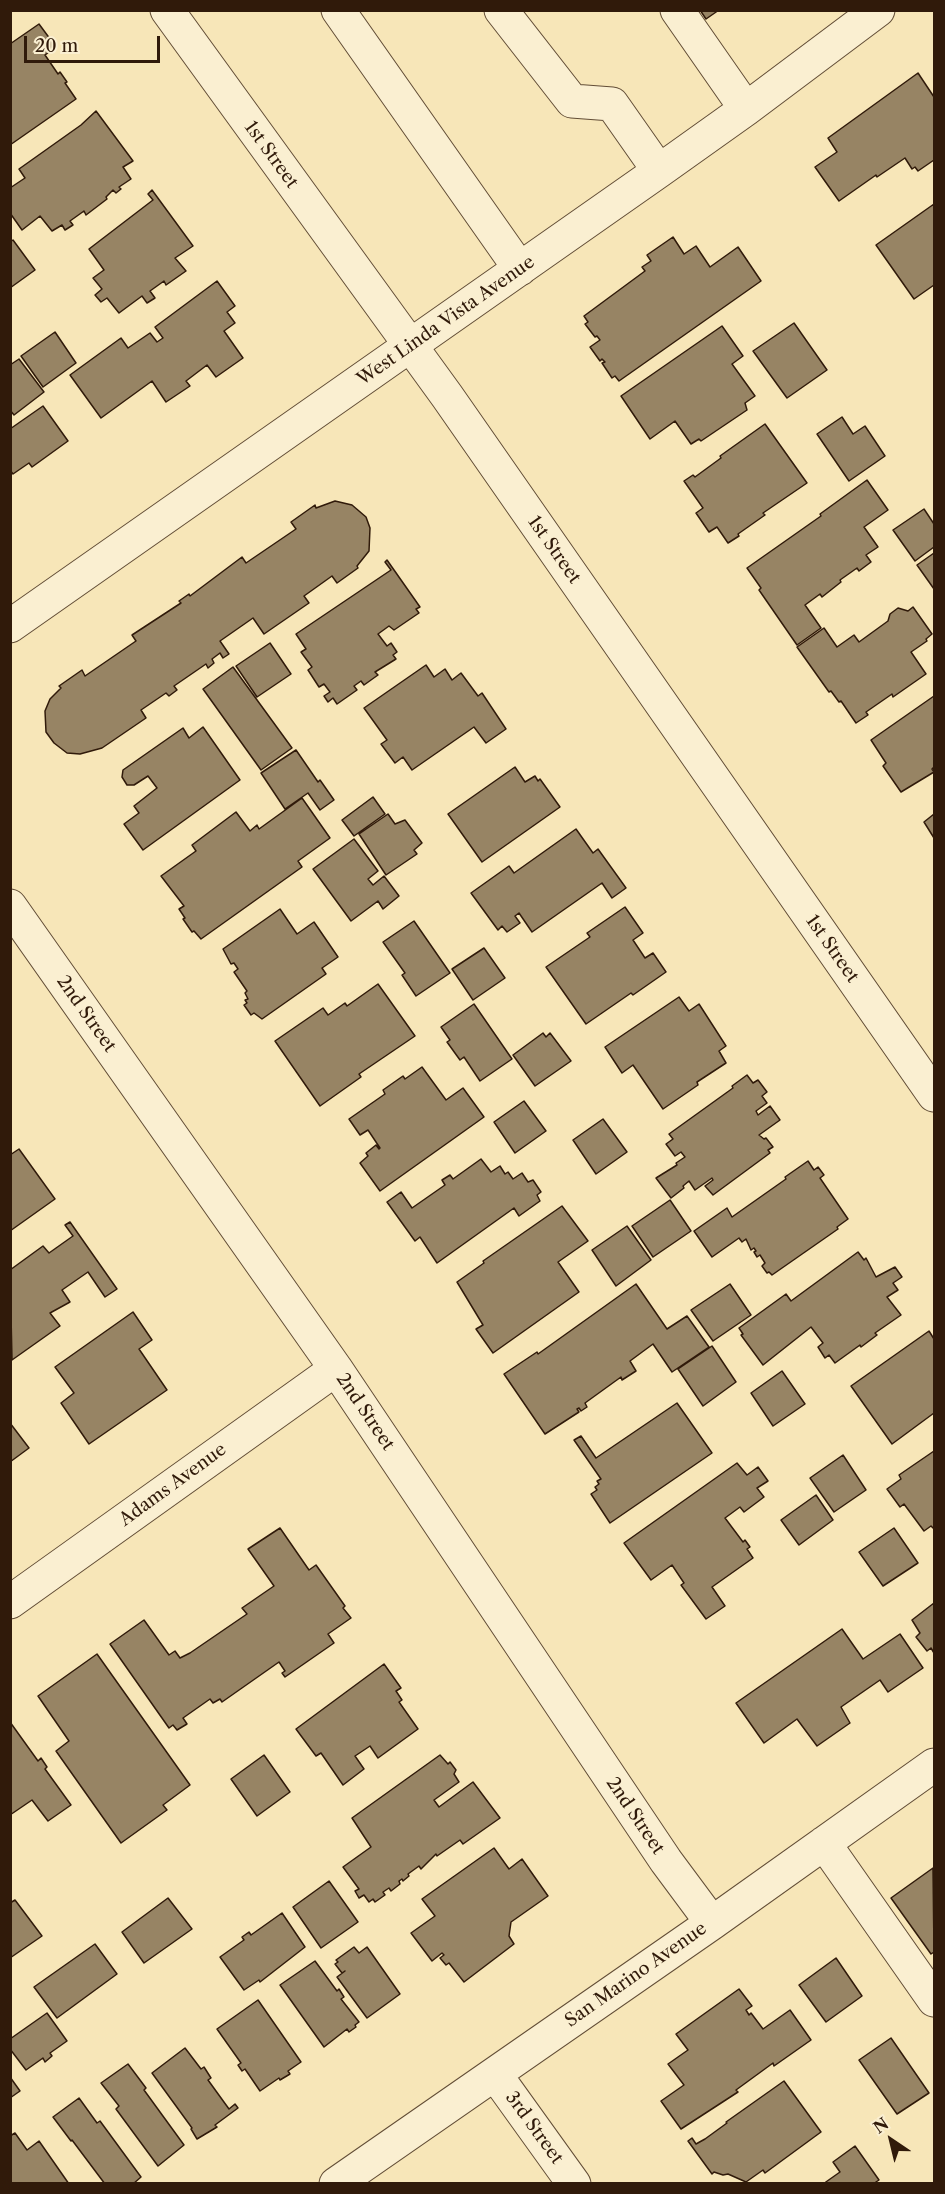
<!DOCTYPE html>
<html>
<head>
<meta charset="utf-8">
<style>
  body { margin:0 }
  #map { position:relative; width:945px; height:2194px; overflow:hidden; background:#f7e6b8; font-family:"Libre Caslon Text",serif }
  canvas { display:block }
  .frame { position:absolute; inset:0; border:12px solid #301a0a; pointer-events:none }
  .north { position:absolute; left:861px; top:2110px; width:60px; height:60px; -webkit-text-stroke:4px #faefd1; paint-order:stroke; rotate:325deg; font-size:16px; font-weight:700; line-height:24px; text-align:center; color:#301a0a }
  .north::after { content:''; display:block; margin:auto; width:21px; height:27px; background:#301a0a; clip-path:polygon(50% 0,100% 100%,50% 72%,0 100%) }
  .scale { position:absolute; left:24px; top:36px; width:136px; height:27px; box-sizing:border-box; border:3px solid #301a0a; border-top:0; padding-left:8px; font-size:18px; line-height:21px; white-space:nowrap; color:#301a0a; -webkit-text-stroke:4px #faefd1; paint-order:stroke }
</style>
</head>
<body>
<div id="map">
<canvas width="945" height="2194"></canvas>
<div class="frame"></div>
<div class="north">N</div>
<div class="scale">20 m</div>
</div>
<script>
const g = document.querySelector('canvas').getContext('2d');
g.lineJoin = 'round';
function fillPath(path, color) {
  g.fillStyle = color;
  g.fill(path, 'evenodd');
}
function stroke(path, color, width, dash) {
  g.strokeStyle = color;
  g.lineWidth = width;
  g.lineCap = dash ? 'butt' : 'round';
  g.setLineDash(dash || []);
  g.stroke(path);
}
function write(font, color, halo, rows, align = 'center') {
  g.font = font + ' "Libre Caslon Text",serif';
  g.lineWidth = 6;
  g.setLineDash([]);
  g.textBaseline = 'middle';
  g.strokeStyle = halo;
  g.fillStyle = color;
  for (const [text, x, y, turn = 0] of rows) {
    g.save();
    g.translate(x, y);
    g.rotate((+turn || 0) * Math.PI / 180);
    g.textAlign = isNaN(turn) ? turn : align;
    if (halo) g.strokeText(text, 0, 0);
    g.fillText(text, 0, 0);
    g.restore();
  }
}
const building = new Path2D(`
  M700 10H719L706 19Z
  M39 24 56 47 45 55 58 74 60 72 67 82 65 83 76 99 10 145V44Z
  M918 73 934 97V160L918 171 915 167 912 169 905 158 877 177 876 175 839 201 815 167 837 152 828 138Z
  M96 111 133 161 123 167 131 179 119 187 121 189 116 193 113 190 106 197 107 199 86 215 84 211 70 221 73 225 65 230 62 225 52 231 40 216 22 230 10 213V188L25 178 19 169 81 125Z
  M152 190 193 246 175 258 186 271 166 285 164 281 150 291 155 298 147 303 142 296 119 313 107 298 101 302 95 295 102 289 93 278 104 270 89 249 153 200 148 194Z
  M934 204V285L914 299 876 245Z
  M673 237 684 254 696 246 710 267 738 247 761 281 619 381 615 376 612 378 602 363 605 362 602 359 600 361 590 347 600 340 597 336 595 337 585 324 588 322 584 316 645 271 642 267 651 261 647 255Z
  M13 240 35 270 10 288V242Z
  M217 281 235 306 227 312 235 323 224 331 243 358 216 377 207 365 186 381 190 386 166 402 152 381 101 418 70 375 121 338 128 348 150 333 157 342 163 338 155 327Z
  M794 323 827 370 787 398 753 351Z
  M722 326 743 356 732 364 755 396 745 403 747 410 701 441 699 439 691 444 675 421 650 439 621 396Z
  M55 332 76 363 43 387 21 356Z
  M19 359 44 392 14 415 10 410V365Z
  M43 406 68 441 32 467 29 463 13 474 10 470V429Z
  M842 417 853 434 865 426 885 456 849 481 817 434Z
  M765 424 807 483 763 513 765 515 738 534 739 536 728 543 717 527 709 532 696 513 703 508 684 481 693 475 695 477 721 458 720 456Z
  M867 480 888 510 864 527 878 547 866 555 871 562 859 571 857 568 840 580 841 582 822 597 820 594 805 605 821 628 797 645 759 590 761 588 747 568 821 516 820 514Z
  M335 501 352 505 366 517 370 528 369 551 357 566 358 568 337 583 332 576 304 596 309 603 264 634 253 618 220 641 229 654 223 658 220 653 212 659 214 663 208 668 206 664 174 686 177 690 169 696 166 693 141 710 146 718 102 748 80 754 67 753 54 743 46 732 45 711 50 699 61 688 59 686 82 670 85 676 136 641 132 635 181 603 179 601 189 594 190 596 242 557 246 563 296 529 291 522 315 505 316 508Z
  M924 509 934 524V547L915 561 893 530Z
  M934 553V589L917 565Z
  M387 560 420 607 416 609 419 613 394 630 389 626 378 634 387 646 391 643 397 652 393 655 396 659 375 672 378 675 364 685 361 681 354 686 357 690 337 704 333 698 328 702 324 696 330 692 324 684 319 687 308 670 312 667 301 652 306 649 296 634 391 570 385 562Z
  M913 607 932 634 926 639 927 641 911 652 926 674 893 697 892 694 866 712 868 715 856 723 841 701 839 702 831 691 829 692 797 647 824 628 837 647 854 635 859 642 888 621 890 614 898 608 908 611Z
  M270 643 291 674 257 697 236 666Z
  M426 665 434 677 445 669 452 680 461 673 478 696 482 693 506 729 486 743 474 727 412 770 403 757 395 763 381 744 387 740 364 708Z
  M233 667 292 748 261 770 203 689Z
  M934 696V767L932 769 934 772 901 792 883 766 886 763 871 740Z
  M203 727 240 780 143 850 124 824 139 813 134 806 157 788 148 776 134 785H127L122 777 123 770 183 728 189 738Z
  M296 750 318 782 320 780 334 800 320 810 308 793 285 809 261 773Z
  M515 767 525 782 535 776 538 781 540 779 560 807 482 862 448 814Z
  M373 797 385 814 354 836 342 820Z
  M302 798 330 838 298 861 302 867 201 939 194 931 192 932 183 919 185 918 179 909 184 906 161 876 196 851 192 845 236 812 250 831 257 825 259 829Z
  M388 814 395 824 405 820 422 843 414 850 417 854 386 875 359 834Z
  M934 814V838L924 822Z
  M576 829 593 853 598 849 626 888 612 898 602 883 532 932 519 913 515 916 520 923 507 932 502 926 498 930 471 893 509 866 514 873Z
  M354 839 378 871 368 879 373 885 384 876 399 896 383 909 378 901 351 921 313 869Z
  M625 907 643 933 633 940 645 958 653 953 666 972 633 995 631 993 586 1024 546 967 590 937 587 933Z
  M280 909 297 934 314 922 338 957 322 968 326 974 262 1019 254 1013 251 1015 244 1005 247 1003 245 1000 248 999 245 993 247 991 234 972 238 969 234 963 231 964 223 949Z
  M414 921 450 973 416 996 402 975 405 973 383 942Z
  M484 948 505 978 473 1000 452 969Z
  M378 984 415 1036 359 1074 361 1077 320 1106 275 1041 323 1008 328 1015 345 1003 347 1006Z
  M679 997 689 1011 699 1004 726 1046 719 1051 726 1063 697 1082 698 1085 663 1109 633 1065 622 1073 605 1047Z
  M474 1004 512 1059 480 1081 464 1057 460 1060 447 1042 450 1040 441 1027Z
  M543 1033 546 1037 550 1033 571 1061 535 1086 513 1055Z
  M422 1067 446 1100 463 1088 484 1117 380 1191 360 1163 368 1156 366 1153 376 1145 379 1149 380 1148 368 1130 360 1135 349 1119 385 1094 383 1090 403 1076 405 1079Z
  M747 1075 753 1083 758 1080 767 1092 762 1096 767 1103 756 1111 758 1115 770 1106 780 1120 759 1135 764 1139 766 1138 773 1147 768 1150 770 1153 713 1195 705 1186 713 1180 712 1178 695 1190 689 1181 683 1186 684 1188 671 1198 656 1178 677 1165 676 1163 685 1157 681 1152 675 1156 666 1144 673 1139 669 1134 733 1088 732 1086Z
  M524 1101 546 1131 515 1153 494 1122Z
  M603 1119 627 1152 596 1174 573 1140Z
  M19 1149 55 1199 10 1231V1155Z
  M481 1159 491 1172 500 1166 505 1174 508 1172 513 1179 522 1173 528 1182 533 1180 541 1192 537 1195 540 1201 519 1216 514 1208 437 1263 420 1237 415 1241 387 1202 401 1192 412 1208 445 1185 442 1180 450 1175 453 1179Z
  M808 1161 814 1170 818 1167 824 1175 820 1178 848 1219 837 1227 838 1229 772 1275 769 1272 767 1273 762 1266 765 1263 760 1255 757 1257 754 1252 756 1251 754 1248 751 1250 746 1239 742 1242 739 1238 712 1257 694 1231 727 1208 732 1217 786 1179 785 1177Z
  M670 1200 691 1231 653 1257 632 1226Z
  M562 1206 588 1241 558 1262 579 1292 493 1353 476 1329 483 1325 457 1282 484 1263 483 1261Z
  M70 1222 117 1289 105 1297 88 1272 62 1290 70 1302 50 1313 60 1326 12 1360 10 1270 43 1246 49 1253 73 1236 65 1225Z
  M627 1226 651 1260 616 1286 592 1250Z
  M858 1252 864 1260 866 1258 876 1277 895 1267 902 1277 893 1283 898 1290 887 1297 901 1315 875 1333 877 1335 861 1347 860 1345 835 1363 829 1355 825 1358 818 1347 823 1343 811 1327 763 1365 741 1335 743 1334 739 1328 786 1294 791 1301Z
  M636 1284 667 1329 687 1316 709 1347 672 1372 653 1344 630 1361 636 1371 622 1380 621 1377 585 1403 587 1407 581 1411 579 1408 577 1409 579 1412 545 1434 504 1374 537 1352 538 1354Z
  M730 1284 751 1315 713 1341 691 1310Z
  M133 1312 152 1340 139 1349 167 1390 89 1444 61 1403 74 1393 55 1367Z
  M929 1331 934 1339V1413L892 1444 851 1386Z
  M712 1346 736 1382 703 1406 678 1369Z
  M782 1371 805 1404 773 1426 751 1393Z
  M677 1403 712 1453 610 1523 591 1494 597 1490 595 1487 599 1484 597 1481 601 1479 574 1440 581 1436 596 1458Z
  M10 1423 29 1448 10 1462Z
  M934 1451V1527L933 1528 931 1526 924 1531 904 1504 900 1507 887 1489 901 1479 899 1475Z
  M843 1455 866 1490 834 1512 810 1478Z
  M737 1463 747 1475 758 1467 768 1481 757 1488 764 1497 744 1512 740 1507 725 1518 743 1542 745 1540 750 1547 747 1549 753 1558 712 1587 725 1606 706 1619 681 1585 684 1583 672 1565 651 1580 624 1543Z
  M816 1495 833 1520 799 1545 781 1520Z
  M280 1528 309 1570 316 1565 345 1606 343 1608 351 1618 328 1634 334 1643 285 1677 282 1673 285 1671 279 1662 222 1702 220 1699 213 1703 210 1699 183 1718 187 1724 177 1730 173 1725 169 1728 110 1644 144 1620 169 1655 175 1651 180 1658 190 1653 247 1614 242 1608 274 1586 248 1549Z
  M894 1528 918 1563 883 1586 859 1552Z
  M934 1603V1653L931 1648 927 1651 916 1637 920 1633 912 1620Z
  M842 1629 863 1659 900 1634 923 1668 888 1692 880 1680 841 1707 850 1723 817 1746 797 1719 764 1743 736 1703Z
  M97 1654 190 1785 163 1805 167 1810 121 1843 56 1751 69 1741 38 1696Z
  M384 1664 401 1688 396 1691 402 1700 399 1702 418 1729 378 1758 370 1746 355 1756 364 1769 343 1785 321 1753 316 1756 296 1729Z
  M10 1722 38 1761 41 1758 47 1767 45 1769 71 1805 48 1821 32 1800 10 1815Z
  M264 1755 290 1792 257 1816 231 1779Z
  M440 1755 448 1764 450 1762 456 1770 454 1774 459 1782 434 1800 439 1807 473 1782 500 1818 463 1844 460 1840 437 1856 436 1854 421 1869 419 1866 408 1874 409 1876 403 1881 402 1879 399 1881 400 1884 391 1891 389 1888 383 1892 385 1895 375 1902 373 1899 369 1902 364 1895 359 1898 355 1891 359 1889 343 1867 371 1847 352 1818Z
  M494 1848 509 1869 522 1859 548 1896 511 1922 509 1936 514 1944 464 1982 449 1963 446 1965 440 1958 444 1955 442 1953 432 1961 411 1933 435 1916 422 1899Z
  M933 1868 934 1952 931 1954 891 1898Z
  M329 1881 358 1922 321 1948 293 1907Z
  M168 1898 192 1929 144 1963 122 1932Z
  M15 1900 42 1936 10 1958V1903Z
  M282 1913 305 1947 260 1982 259 1980 244 1990 220 1957 244 1940 242 1937 249 1932 251 1935Z
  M95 1944 117 1974 57 2018 34 1987Z
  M354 1947 359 1953 367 1947 400 1994 367 2018 337 1977 345 1971 342 1973 335 1964 338 1962 336 1960Z
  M836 1958 862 1996 826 2022 799 1985Z
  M315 1961 337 1991 339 1989 344 1997 341 1999 359 2022 355 2025 356 2027 349 2032 347 2029 324 2047 280 1985Z
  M739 1989 752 2006 746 2010 749 2015 751 2013 763 2029 790 2010 811 2040 774 2066 773 2063 736 2090 738 2092 681 2129 661 2101 684 2085 668 2064 688 2050 676 2034Z
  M258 2000 301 2062 288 2071 290 2074 280 2080 279 2078 260 2091 245 2069 242 2071 238 2065 241 2063 217 2029Z
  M47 2013 67 2041 50 2053 52 2056 45 2062 43 2058 26 2070 10 2049V2039Z
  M891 2038 929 2093 897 2114 859 2060Z
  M185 2048 201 2069 204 2067 211 2078 208 2080 229 2109 235 2104 238 2108 215 2125 217 2127 197 2139 191 2129 192 2128 152 2073Z
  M128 2064 146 2088 144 2090 184 2145 158 2166 116 2109 119 2106 101 2083Z
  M10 2077 20 2091 10 2098Z
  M784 2081 821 2132 765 2173 763 2170 746 2182 728 2174 723 2175 714 2172 712 2174 688 2141 692 2138 696 2144 705 2139 727 2123 726 2122Z
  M79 2098 97 2123 100 2121 141 2177 133 2184H105L72 2140 71 2141 53 2117Z
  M15 2133 27 2150 39 2141 69 2184H10V2136Z
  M855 2146 879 2180 873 2184H823L840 2172 833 2162Z`);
fillPath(building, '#978464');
stroke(building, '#301a0a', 1.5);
const minor = new Path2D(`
  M167 10 447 396 934 1095
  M338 10 520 269
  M501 10 572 101 612 104 659 171
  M677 10 746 109
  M10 626 659 171 746 109 878 10
  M10 906 336 1369 666 1861 712 1923
  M10 1602 336 1369
  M824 1843 934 2000
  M495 2074 574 2184
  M336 2184 712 1923 934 1765`);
stroke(minor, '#624d36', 35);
stroke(minor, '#faefd1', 33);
write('18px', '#301a0a', '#faefd1', [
  ["1st Street",271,155,54],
  ["West Linda Vista Avenue",446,321,-35],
  ["1st Street",554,550,55],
  ["1st Street",832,949,55],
  ["2nd Street",86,1014,55],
  ["2nd Street",365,1412,56],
  ["Adams Avenue",173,1485,-36],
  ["2nd Street",635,1816,56],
  ["San Marino Avenue",636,1975,-35],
  ["3rd Street",534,2128,54]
]);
</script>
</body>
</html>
